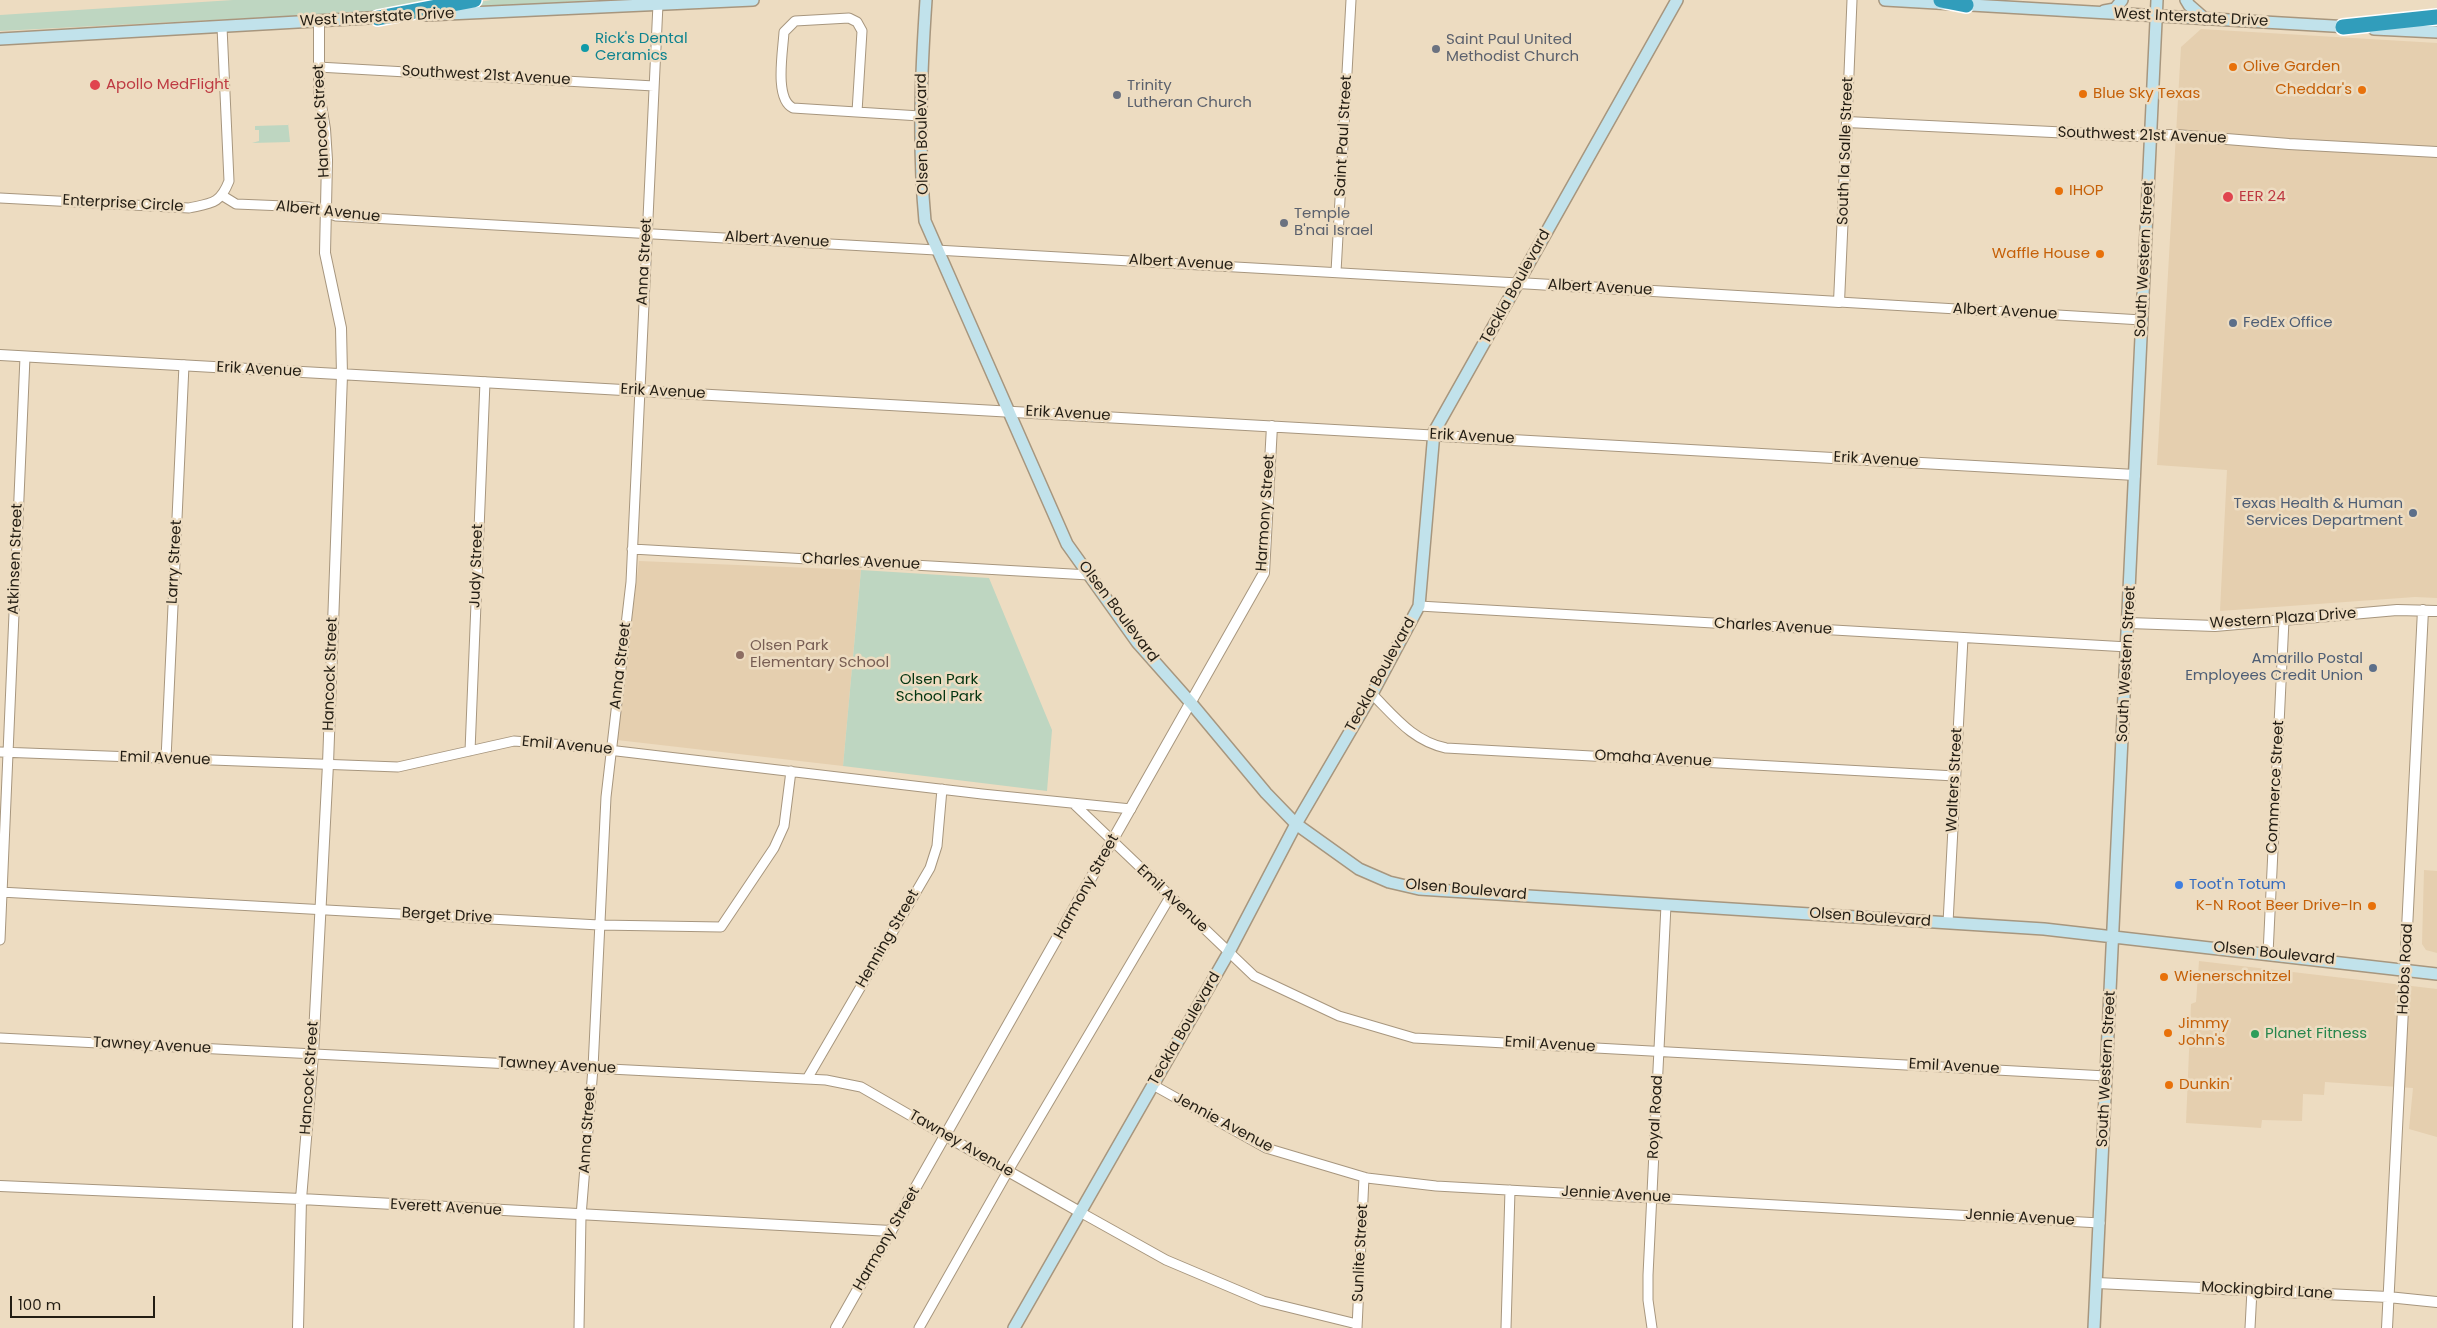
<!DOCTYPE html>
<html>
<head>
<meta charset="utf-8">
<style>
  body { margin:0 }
  #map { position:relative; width:2437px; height:1328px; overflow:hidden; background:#eddcc1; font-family:Poppins,sans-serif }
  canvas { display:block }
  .scale { position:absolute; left:10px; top:1296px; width:145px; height:22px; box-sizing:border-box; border:2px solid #231d13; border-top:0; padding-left:6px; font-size:15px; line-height:18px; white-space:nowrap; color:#231d13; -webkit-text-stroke:4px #eddcc1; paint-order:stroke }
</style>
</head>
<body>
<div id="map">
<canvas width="2437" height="1328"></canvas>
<div class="scale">100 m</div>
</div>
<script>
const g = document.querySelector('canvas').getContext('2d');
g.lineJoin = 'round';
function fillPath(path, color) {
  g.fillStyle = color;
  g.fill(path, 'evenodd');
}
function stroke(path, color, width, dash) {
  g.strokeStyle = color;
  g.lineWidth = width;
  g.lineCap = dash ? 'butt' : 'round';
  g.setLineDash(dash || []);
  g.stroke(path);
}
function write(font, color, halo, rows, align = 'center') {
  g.font = font + ' Poppins,sans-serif';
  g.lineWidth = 5;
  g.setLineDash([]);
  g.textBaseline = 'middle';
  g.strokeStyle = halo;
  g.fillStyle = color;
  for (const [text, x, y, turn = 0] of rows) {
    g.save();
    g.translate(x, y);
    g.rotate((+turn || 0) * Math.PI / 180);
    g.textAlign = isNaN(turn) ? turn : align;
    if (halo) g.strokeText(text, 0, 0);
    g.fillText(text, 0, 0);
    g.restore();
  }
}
fillPath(new Path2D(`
  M2201 29 2437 43V598L2415 597 2220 611 2227 470 2157 465 2181 47Z
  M639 561 861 570 843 766 617 740Z
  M2424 870 2437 871V953L2426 950 2422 944Z
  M2199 961 2437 989V1137L2409 1129 2413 1088 2325 1082 2324 1095 2303 1094 2302 1121 2262 1120 2261 1128 2186 1123 2191 1004 2196 1002Z`), '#e5cfaf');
fillPath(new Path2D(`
  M233 0H450L387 11 0 31V15Z
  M491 0H597L479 7V2Z
  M288 123 290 142 252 143 259 141V130H255V126L288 125Z
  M861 570 989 578 1052 730 1047 791 843 766Z`), '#bed6c1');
const minor = new Path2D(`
  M318 67 654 86
  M857 112 862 31 857 22 849 18 795 21 784 32C783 51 774 99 793 108L920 116
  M1847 122 1852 0
  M223 196 236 204 309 207 336 216 1518 283
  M0 198 189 208C212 203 220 204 229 181L222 27
  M1336 272 1351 0
  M1839 302 2142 320
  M632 549 1089 575
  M1419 606 2128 647
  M1372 694C1395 717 1413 741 1446 748L1955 776
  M470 751 485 382
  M0 752 398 767 514 741 566 745 982 794 1131 809
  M166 759 184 365
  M1074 804 1254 976 1339 1016 1414 1038 2106 1076
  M0 892 599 925 721 927 774 848 784 826 791 771
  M1948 923 1963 638
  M0 940 25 357
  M2268 954 2284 620
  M0 1038 826 1080 861 1087 946 1136
  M807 1079 930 868 937 846 942 789
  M1153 1085 1266 1148 1367 1178 1436 1186 2100 1223
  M1080 1212 1166 1260 1263 1301 1357 1324
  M579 1328 581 1216 593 1068 606 797 631 582 658 4
  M919 1328 1008 1171 1170 897
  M1357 1328 1364 1177
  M1506 1328 1510 1190
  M1652 1328 1648 1300V1275L1666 905
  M2250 1328 2252 1290`);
const tertiary = new Path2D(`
  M1518 283 1839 302 1847 122 2134 136 2176 135 2289 144 2437 152
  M0 355 2135 475
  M2129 623 2215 626 2397 610 2437 611
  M946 1136 1080 1212
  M0 1186 301 1199 891 1231
  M2097 1283 2388 1297 2437 1302
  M298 1328 301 1199 313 1054 328 764 342 375 341 328 325 253 327 160 325 129 319 93V21
  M836 1328 1264 573 1272 426
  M2387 1328 2423 610`);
const secondary = new Path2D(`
  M926 0C921 74 918 147 925 221L1067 544 1137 642 1191 703 1266 793 1296 824 1359 869 1389 882 1419 889 2044 929 2437 974
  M1885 0 2350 27
  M2186 0 2189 5 2205 19
  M2104 11 2115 9 2122 0
  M426 15 753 0
  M2374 29 2437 32
  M0 39 385 17
  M1014 1328 1229 952 1296 824 1372 694 1419 606 1434 432 1677 0
  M2094 1328 2157 0`);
const motorway = new Path2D(`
  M1941 0 1966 5
  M378 18 474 0
  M2343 27 2437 17`);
stroke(minor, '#a7967e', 11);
stroke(tertiary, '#a7967e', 12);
stroke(secondary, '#a7967e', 14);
stroke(motorway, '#fff', 18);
stroke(minor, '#fff', 9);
stroke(tertiary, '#fff', 10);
stroke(secondary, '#c1e2eb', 11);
stroke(motorway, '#319dbb', 15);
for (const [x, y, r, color] of [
  [585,48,5,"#0f9aa8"],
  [1436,49,5,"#6b7280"],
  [2233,67,5,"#e8710a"],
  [95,85,6,"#e0444e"],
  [2362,90,5,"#e8710a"],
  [2083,94,5,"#e8710a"],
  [1117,95,5,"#6b7280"],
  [2059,191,5,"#e8710a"],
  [2228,197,6,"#e0444e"],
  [1284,223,5,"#6b7280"],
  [2100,254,5,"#e8710a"],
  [2233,323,5,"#5c6f8a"],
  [2413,513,5,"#5c6f8a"],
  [740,655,5,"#8d6e63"],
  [2373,668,5,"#5c6f8a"],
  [2179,885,5,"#3f7fe0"],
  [2372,906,5,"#e8710a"],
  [2164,977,5,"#e8710a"],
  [2168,1033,5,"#e8710a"],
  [2255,1034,5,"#2e9e5b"],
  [2169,1085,5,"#e8710a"]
]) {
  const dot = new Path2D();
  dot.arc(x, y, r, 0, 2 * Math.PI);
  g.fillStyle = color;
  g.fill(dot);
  stroke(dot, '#eddcc1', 2);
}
write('15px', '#231d13', '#eddcc1', [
  ["West Interstate Drive",377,18,-3],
  ["West Interstate Drive",2191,18,3],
  ["Southwest 21st Avenue",486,76,3],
  ["Hancock Street",322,121,-93],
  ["Olsen Boulevard",923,134,-91],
  ["Saint Paul Street",1344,136,-87],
  ["Southwest 21st Avenue",2142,136,2],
  ["South la Salle Street",1846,151,-88],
  ["Enterprise Circle",123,204,3],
  ["Albert Avenue",328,212,6],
  ["Albert Avenue",777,240,3],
  ["South Western Street",2145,259,-87],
  ["Anna Street",645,262,-87],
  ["Albert Avenue",1181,263,3],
  ["Teckla Boulevard",1516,287,-61],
  ["Albert Avenue",1600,288,3],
  ["Albert Avenue",2005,312,3],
  ["Erik Avenue",259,370,3],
  ["Erik Avenue",663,392,3],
  ["Erik Avenue",1068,414,3],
  ["Erik Avenue",1472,437,3],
  ["Erik Avenue",1876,460,3],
  ["Harmony Street",1266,513,-86],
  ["Atkinsen Street",16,559,-88],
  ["Larry Street",175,562,-87],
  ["Charles Avenue",861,562,3],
  ["Judy Street",477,566,-88],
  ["Olsen Boulevard",1118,612,53],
  ["Western Plaza Drive",2283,619,-4],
  ["Charles Avenue",1773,627,3],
  ["South Western Street",2127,664,-87],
  ["Anna Street",621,666,-83],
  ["Hancock Street",331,674,-88],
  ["Teckla Boulevard",1381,675,-61],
  ["Emil Avenue",567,746,5],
  ["Emil Avenue",165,759,2],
  ["Omaha Avenue",1653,759,3],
  ["Walters Street",1955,780,-87],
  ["Commerce Street",2276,787,-87],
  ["Harmony Street",1087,887,-61],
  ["Olsen Boulevard",1466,890,5],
  ["Emil Avenue",1172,899,43],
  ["Berget Drive",447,916,3],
  ["Olsen Boulevard",1870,918,4],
  ["Henning Street",888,939,-60],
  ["Olsen Boulevard",2274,954,6],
  ["Hobbs Road",2406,969,-87],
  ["Teckla Boulevard",1185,1029,-60],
  ["Emil Avenue",1550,1045,3],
  ["Tawney Avenue",152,1046,3],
  ["Tawney Avenue",557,1066,3],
  ["Emil Avenue",1954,1067,3],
  ["South Western Street",2107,1069,-87],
  ["Hancock Street",310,1078,-86],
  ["Royal Road",1656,1117,-87],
  ["Jennie Avenue",1223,1123,28],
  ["Anna Street",588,1130,-86],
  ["Tawney Avenue",961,1144,30],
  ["Jennie Avenue",1616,1195,3],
  ["Everett Avenue",446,1208,3],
  ["Jennie Avenue",2020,1218,3],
  ["Harmony Street",887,1239,-60],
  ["Sunlite Street",1361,1253,-87],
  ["Mockingbird Lane",2267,1291,3]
]);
write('15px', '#0d838f', '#eddcc1', [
  ["Rick's Dental",595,39],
  ["Ceramics",595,56]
], 'left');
write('15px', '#5b616d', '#eddcc1', [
  ["Saint Paul United",1446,40],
  ["Methodist Church",1446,57],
  ["Trinity",1127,86],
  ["Lutheran Church",1127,103],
  ["Temple",1294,214],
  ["B'nai Israel",1294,231]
], 'left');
write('15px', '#c56008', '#eddcc1', [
  ["Olive Garden",2243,67],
  ["Cheddar's",2352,90,"right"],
  ["Blue Sky Texas",2093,94],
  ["IHOP",2069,191],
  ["Waffle House",2090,254,"right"],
  ["K-N Root Beer Drive-In",2362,906,"right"],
  ["Wienerschnitzel",2174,977],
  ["Jimmy",2178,1024],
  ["John's",2178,1041],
  ["Dunkin'",2179,1085]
], 'left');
write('15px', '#be3a42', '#eddcc1', [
  ["Apollo MedFlight",106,85],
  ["EER 24",2239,197]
], 'left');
write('15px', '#4e5e75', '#eddcc1', [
  ["FedEx Office",2243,323,"left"],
  ["Texas Health & Human",2403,504],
  ["Services Department",2403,521],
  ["Amarillo Postal",2363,659],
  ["Employees Credit Union",2363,676]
], 'right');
write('15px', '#785e54', '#eddcc1', [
  ["Olsen Park",750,646],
  ["Elementary School",750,663]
], 'left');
write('15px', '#023410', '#eddcc1', [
  ["Olsen Park",939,680],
  ["School Park",939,697]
]);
write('15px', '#366cbe', '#eddcc1', [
  ["Toot'n Totum",2189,885]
], 'left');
write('15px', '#27864d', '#eddcc1', [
  ["Planet Fitness",2265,1034]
], 'left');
</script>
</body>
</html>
